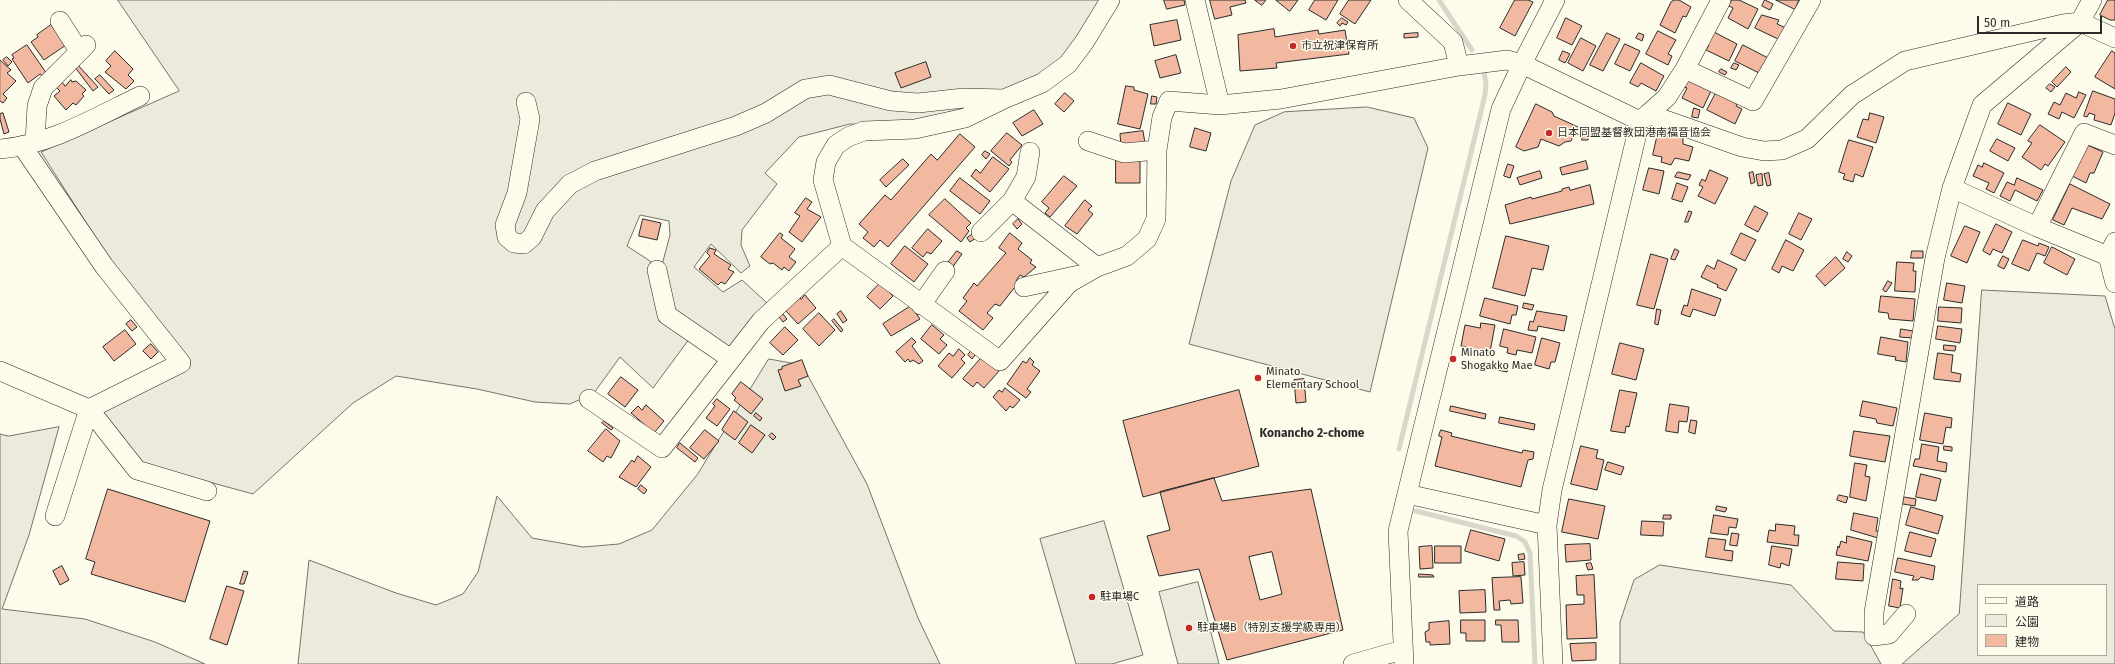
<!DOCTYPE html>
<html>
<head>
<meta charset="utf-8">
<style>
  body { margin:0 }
  #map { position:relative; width:2115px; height:664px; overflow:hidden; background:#fdfbea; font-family:"Fira Sans","Noto Sans JP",sans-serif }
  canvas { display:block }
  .legend { position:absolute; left:1977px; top:584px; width:130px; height:72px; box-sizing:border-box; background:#fdfbea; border:1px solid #a9a89e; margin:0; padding:5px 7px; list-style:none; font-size:12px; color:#2b2b2b }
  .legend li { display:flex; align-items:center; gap:8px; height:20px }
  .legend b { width:20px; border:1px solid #a9a89e }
  .scale { position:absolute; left:1977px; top:16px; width:125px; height:18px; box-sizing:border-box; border:2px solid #2b2b2b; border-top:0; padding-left:5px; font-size:12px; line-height:14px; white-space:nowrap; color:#2b2b2b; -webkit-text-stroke:3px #fdfbea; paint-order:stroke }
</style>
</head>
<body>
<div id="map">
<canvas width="2115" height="664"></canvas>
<ul class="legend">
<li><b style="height:5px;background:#fdfbea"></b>道路</li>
<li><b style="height:11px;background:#ecebdb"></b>公園</li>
<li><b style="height:11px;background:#f2b8a0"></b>建物</li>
</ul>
<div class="scale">50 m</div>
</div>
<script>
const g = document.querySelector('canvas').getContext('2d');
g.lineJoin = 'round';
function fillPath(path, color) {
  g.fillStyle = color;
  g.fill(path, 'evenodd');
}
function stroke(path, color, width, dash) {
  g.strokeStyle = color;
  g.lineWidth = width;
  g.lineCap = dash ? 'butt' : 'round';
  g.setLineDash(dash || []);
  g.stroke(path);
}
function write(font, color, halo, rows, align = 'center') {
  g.font = font + ' "Fira Sans","Noto Sans JP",sans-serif';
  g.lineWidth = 3;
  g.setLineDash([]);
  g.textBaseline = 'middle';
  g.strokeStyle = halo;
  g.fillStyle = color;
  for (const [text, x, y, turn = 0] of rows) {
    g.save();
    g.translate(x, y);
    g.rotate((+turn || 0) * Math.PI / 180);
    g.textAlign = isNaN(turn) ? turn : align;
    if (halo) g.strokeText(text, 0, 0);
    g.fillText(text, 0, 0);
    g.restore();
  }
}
const green = new Path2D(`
  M118 0H1105L1066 61 964 113 914 126 850 124 799 137 765 173 777 184 742 230 741 245 750 266 741 273 711 244 694 267 723 292 742 280 768 304 730 354 673 315 662 265 670 235 669 221 640 215 627 246 650 261 663 317 690 338 653 388 620 357 594 393 570 404 535 402 477 389 396 376 353 403 253 494 144 464 100 410 190 361 110 260 41 152 179 91Z
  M1367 107 1414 118 1428 148 1370 392 1189 344 1231 181 1255 125 1284 112Z
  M1982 290 2105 296 2115 329V664H1902L1959 614ZM1978 585H2106V655H1978Z
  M769 359 802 365 867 484 918 618 940 664H298L309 560 396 593 436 605 463 594 478 572 497 496 532 538 583 547 619 544 652 530 697 475Z
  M59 427 29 535 2 609 85 619 155 642 205 664H0V434L8 436Z
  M1660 565 1791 585 1834 631 1863 632 1881 664H1620V622L1634 580Z`);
fillPath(green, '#ecebdb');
stroke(green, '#74746e', 1);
const parking = new Path2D(`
  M1104 521 1143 655 1112 664H1076L1040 539Z
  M1198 582 1219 664H1178L1159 592Z`);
fillPath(parking, '#eceadb');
stroke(parking, '#74746e', 1);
stroke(new Path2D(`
  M1439 0 1472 50
  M1399 449 1485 95 1486 83 1484 73
  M1416 511 1516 536 1525 542 1530 553 1535 664`), '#d8d7c9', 5);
const building = new Path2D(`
  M1164 0H1184L1185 5 1167 9Z
  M1210 0H1245L1246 3 1230 7 1232 15 1215 19Z
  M1255 0H1266L1262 5Z
  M1276 0H1298L1290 11Z
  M1315 0H1338L1326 20 1309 10Z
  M1349 0H1371L1355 24 1340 14Z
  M1515 0H1528L1533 2 1515 36 1500 28Z
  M1675 0H1679L1691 7 1686 17 1683 16 1675 33 1660 25 1671 2Z
  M1732 0H1739L1758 9 1748 29 1728 18 1733 8 1729 6Z
  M1765 0 1773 4 1770 10 1762 6Z
  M1776 0H1799L1795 9Z
  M2108 0H2115V20H2110L2100 15Z
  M1762 15 1779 20 1777 24 1786 28 1780 40 1755 28Z
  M1342 18 1348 22 1346 25 1342 23 1340 26 1337 23Z
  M1566 18 1582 26 1572 45 1557 38Z
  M1177 20 1181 40 1154 46 1150 25Z
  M51 25 66 45 44 60 31 42 38 37 37 35Z
  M1274 29 1275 37 1318 30 1319 34 1345 30 1349 54 1276 63 1277 68 1240 71 1238 35Z
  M1658 31 1676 40 1668 54 1672 56 1668 65 1646 54Z
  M1714 32 1737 44 1729 61 1706 50 1709 45 1706 43Z
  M1418 33V37L1404 38V34Z
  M1607 33 1620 39 1603 71 1590 65Z
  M1639 33 1644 35 1642 41 1636 38Z
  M1581 38 1596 46 1583 71 1568 63Z
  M1625 44 1640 51 1630 71 1615 64Z
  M27 45 47 74 43 76 40 74 28 83 12 59 14 58 12 55Z
  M1743 45 1770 59 1765 67 1762 66 1759 73 1735 61Z
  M115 51 133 69 128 75 134 81 126 89 105 72 111 66 106 61Z
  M1563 51 1570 54 1565 63 1559 60Z
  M2112 51 2115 53V89L2095 77Z
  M1176 55 1181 73 1160 78 1155 61Z
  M7 57 12 62 8 66 3 60Z
  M0 60 11 70 7 73 16 81 3 94 7 98 3 103 0 101Z
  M926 62 931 77 901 88 895 73Z
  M1641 63 1664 76 1656 91 1641 83 1638 87 1630 83Z
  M1734 63 1739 65 1736 70 1731 68Z
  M77 64 98 87 93 91 74 66Z
  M2066 67 2071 72 2057 87 2052 82Z
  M1721 69 1727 72 1725 75 1719 72Z
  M100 75 114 90 109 94 95 79Z
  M71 80 72 82 76 81 86 90 82 94 84 96 76 105 73 103 66 110 54 96 60 91 55 86 61 81 65 86Z
  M1691 81 1711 91 1703 108 1682 98 1687 88 1684 87 1687 82Z
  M2050 84 2055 87 2051 92 2046 88Z
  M1126 86 1134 87V90L1148 94 1140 129 1118 124Z
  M2093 91 2115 99V113L2111 125 2094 120 2095 115 2089 113 2087 117 2084 116Z
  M2079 92 2086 95 2074 118 2062 112 2059 119 2048 114 2054 102 2060 105 2066 93 2076 98Z
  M1065 93 1074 101 1064 112 1055 104Z
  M1716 93 1738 102 1736 106 1742 109 1735 124 1707 110Z
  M1152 96 1157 97 1156 104H1151Z
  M2008 103 2031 114 2021 135 1998 124Z
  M1536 104 1552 112 1554 116 1578 127 1571 141 1565 142 1559 146 1541 139 1538 147 1524 151 1516 147Z
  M1694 108 1700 110 1698 118 1692 117Z
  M1034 110 1043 124 1022 136 1013 123Z
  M3 113 9 132 4 134 0 119V114Z
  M1870 113 1884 117 1876 143 1857 137 1863 119 1868 120Z
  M2040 125 2065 142 2048 166 2045 164 2041 170 2022 157 2032 143 2028 141Z
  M1583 127H1589L1588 140H1582Z
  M1195 128 1211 133 1206 151 1190 147Z
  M1659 129 1666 131 1667 134 1683 138V144L1693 147 1689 161 1675 158 1671 165 1661 162 1662 157 1653 155Z
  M1143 131 1145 143 1121 146 1120 134Z
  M1007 133 1022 145 1010 160 1012 162 1009 166 991 151Z
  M960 134 975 147 888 247 880 240 874 247 863 238 868 232 859 224 885 195 891 200 931 154 937 160Z
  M1997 139 2015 148 2008 161 1990 151Z
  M1849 140 1873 147 1863 177 1855 174 1853 182 1843 179 1845 174 1839 172Z
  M2083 143 2103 152 2094 173H2090L2086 183 2072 176Z
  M985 151 990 154 986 159 982 155Z
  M993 157 1009 169 990 192 971 176 976 169 980 173Z
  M903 159 909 165 886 187 880 180Z
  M1116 160H1140V183H1116Z
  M1586 161 1588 169 1562 175 1560 168Z
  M1984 163 2004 173 1994 193 1986 189 1989 183 1973 176 1978 165 1982 167Z
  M1508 164 1514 166 1510 178 1504 176Z
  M1649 168 1664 171 1659 194 1643 190Z
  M1710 170 1728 178 1715 204 1698 196 1703 187 1699 185 1702 179 1705 181Z
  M1540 171 1542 178 1520 185 1517 178Z
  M1678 172 1691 175 1688 180 1675 177Z
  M1753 172 1755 182 1751 184 1749 173Z
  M1769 173 1771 185 1767 186 1764 174Z
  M1762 174 1763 185 1758 186 1756 175Z
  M1064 176 1077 186 1050 217 1045 213 1049 208 1042 202Z
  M960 178 990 201 980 214 950 191Z
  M2017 178 2043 190 2037 201 2015 190 2010 201 2000 196 2007 182 2014 185Z
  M1677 183 1688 187 1682 202 1672 199Z
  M2070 184 2110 204 2102 219 2072 208 2064 225 2053 220Z
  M1590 185 1594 204 1510 224 1505 205 1531 197 1532 199 1562 191V189L1569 187 1570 190Z
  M806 198 812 202 807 209 821 217 802 242 789 232 800 216 795 213Z
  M945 199 971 223 966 228 969 231 961 242 929 215Z
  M1085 200 1092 206 1088 210 1093 214 1077 234 1065 226Z
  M1755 206 1768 213 1758 232 1745 225Z
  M1689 211 1692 212 1688 222H1685Z
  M1799 213 1812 219 1801 240 1789 234Z
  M643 219 661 223 657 240 639 236Z
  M1018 219 1022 224 1017 229 1013 224Z
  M1996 224 2012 232 2002 253 1993 249 1990 255 1983 251Z
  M1965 226 1980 232 1967 263 1951 256Z
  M928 229 942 241 931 254 927 252 923 257 912 248Z
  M976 232 979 236 970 242 967 238Z
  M780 233 783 235 781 238 795 249 789 257 796 262 789 271 784 267 782 270 773 263 770 264 761 257Z
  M1010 233 1022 243 1018 249 1032 260 1030 263 1036 267 1024 277 1020 275 1016 281 1018 283 1000 306 995 304 987 313 993 318 983 330 959 311 967 301 963 298 974 283 977 286 1006 253 999 248Z
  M1741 233 1756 240 1745 261 1731 254Z
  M1506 236 1549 246 1543 270 1532 268 1525 296 1493 288Z
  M1786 240 1804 250 1793 271 1782 266 1779 273 1772 269Z
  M2023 240 2038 246 2039 243 2049 247 2045 256 2037 253 2029 271 2012 264Z
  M905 246 928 264 914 282 891 264Z
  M2052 247 2075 259 2067 275 2044 263Z
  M710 248 716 250 714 254 731 265 728 269 734 272 725 284 721 282 718 285 699 269 710 256 707 253Z
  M1675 249 1679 251 1675 260 1671 259Z
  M957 251 962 254 952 268 947 264Z
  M1912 251H1923V258H1911Z
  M1847 252 1852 256 1848 262 1843 259Z
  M1651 254 1668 259 1654 309 1637 305Z
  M2003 256 2009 259 2004 269 1998 266Z
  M1836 257 1845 268 1825 286 1816 276Z
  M1718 260 1737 269 1726 291 1717 287 1718 285 1701 277 1707 265 1714 269Z
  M1897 262 1914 263 1913 271H1916L1915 292 1895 291Z
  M1888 281 1892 283 1886 292 1883 290Z
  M880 283 893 296 880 309 867 297Z
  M1947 283 1965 286 1962 303 1944 300Z
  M1692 289 1721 299 1715 316 1693 309 1690 317 1681 314 1684 305 1687 306Z
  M805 295 816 308 798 324 785 310 800 298 801 299Z
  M1881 296 1915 299 1913 321 1889 319 1888 313 1879 312Z
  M1485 298 1518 306 1516 315H1512L1510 324 1480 316Z
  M1524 303 1534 305 1532 310 1523 308Z
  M911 306 920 319 891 336 883 324Z
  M1939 307 1962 308 1961 323 1938 321Z
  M1657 309 1661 310 1658 325 1655 324Z
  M841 311 847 320 843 323 837 314Z
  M1537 311 1567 316 1564 331 1538 326 1537 331 1528 330 1530 321 1533 322Z
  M819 313 835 330 819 346 803 329Z
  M783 314 787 319 783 322 779 317Z
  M834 319 843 330 841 332 832 321Z
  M131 320 137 327 132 331 126 324Z
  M1481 323 1495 325 1490 352 1482 350 1479 355 1469 353 1470 348 1461 346 1465 325 1480 328Z
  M932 325 944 335 940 339 947 345 939 354 921 339Z
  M1938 326 1962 329 1960 343 1936 339Z
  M785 327 798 340 783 355 770 343Z
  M1504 329 1536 337 1532 353 1517 350 1516 355 1507 353 1508 348 1500 346Z
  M1901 329 1913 331 1912 338 1900 337Z
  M125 330 136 344 114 361 103 347Z
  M1881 337 1908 342 1906 362 1895 360 1896 357 1878 354Z
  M912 338 916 342 912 346 923 361 919 364 913 360 910 362 908 359 905 362 896 352Z
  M1542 338 1560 343 1555 362H1551L1549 369 1535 365Z
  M1620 343 1644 349 1636 380 1612 374Z
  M151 344 158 352 151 359 143 351Z
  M1944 345 1956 346 1955 351 1944 350Z
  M959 349 965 355 961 359 965 363 952 378 938 366 949 353 953 356Z
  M972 350 976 354 972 359 968 355Z
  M1938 353 1953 355 1951 372 1961 374 1960 382 1934 379Z
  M983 356 1000 370 984 388 977 382 973 387 963 379Z
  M1030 358 1034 362 1032 365 1040 371 1027 389 1031 392 1026 398 1007 384 1023 361 1026 363Z
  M802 360 808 376 798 380 801 386 785 391 778 370 782 369V367Z
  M1494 363 1508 367 1507 372 1493 369Z
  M621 377 638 390 625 407 608 394Z
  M1304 379 1306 402 1296 403 1294 380Z
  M741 382 763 399 751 414 734 400 736 398 732 394Z
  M1005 388 1020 400 1013 408 1010 406 1006 411 993 397 999 390 1002 392Z
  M1239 390 1259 466 1143 497 1123 421Z
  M1620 390 1637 393 1629 427 1626 426 1625 433 1611 431Z
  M717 399 730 409 717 426 706 418 715 406 713 404Z
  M1863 401 1897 408 1893 426 1877 423 1876 419 1860 416Z
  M1670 404 1689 407 1687 422 1679 421 1678 433 1666 431Z
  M646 405 664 421 654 433 631 413 638 406 642 410Z
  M1451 406 1486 414 1485 419 1450 411Z
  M734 411 748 422 735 440 722 430Z
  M756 413 762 418 760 421 754 416Z
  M1925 413 1952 418 1951 428 1946 427 1943 444 1920 440Z
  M1500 417 1535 424 1534 430 1499 423Z
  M1691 420 1697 421 1695 434 1689 432Z
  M604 421 613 428 611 430 602 423Z
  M751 425 765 435 752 453 739 443Z
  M606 429 620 441 611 458 607 456 603 462 588 451Z
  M705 430 719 441 704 459 690 448Z
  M1441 430 1452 433 1451 436 1522 453 1523 450 1534 452 1533 459 1528 460 1521 487 1435 466 1442 437 1439 436Z
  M1854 431 1890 436 1885 462 1850 456Z
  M772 433 776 437 773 440 769 436Z
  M680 443 698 458 695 462 677 448Z
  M1922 444 1939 447 1937 461 1947 463 1946 472 1913 466 1915 459H1919Z
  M1581 446 1598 450 1596 458 1604 460 1597 490 1571 484Z
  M1944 446 1952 447V451L1944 450Z
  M638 456 651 467 636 487 619 477 632 460 634 462Z
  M1608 462 1624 467 1621 475 1605 470Z
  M1855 463 1867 465 1865 476 1870 477 1866 501 1850 497Z
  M1921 474 1941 479 1936 501 1916 497Z
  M1214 478 1222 501 1311 489 1343 630 1227 660 1199 569 1159 576 1147 536 1170 530 1160 492ZM1272 552 1282 594 1260 600 1249 557Z
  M641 485 647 490 644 494 638 489Z
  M108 489 210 521 185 602 91 574 95 562 86 559Z
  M1839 495 1848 497 1846 503 1837 500Z
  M1904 497 1916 499 1915 506 1903 504Z
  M1569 499 1605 506 1598 539 1562 532Z
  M1717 506 1727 508 1725 512 1716 510Z
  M1911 507 1943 516 1938 534 1906 525Z
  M1854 513 1878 518 1876 531H1879L1878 538 1851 530Z
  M1664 515H1671V519H1663Z
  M1714 515 1738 519 1736 528 1729 527 1728 535 1711 533Z
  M1642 521 1664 522 1663 536 1641 535Z
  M1776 524 1795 526 1794 535H1799L1798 546 1767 542 1769 530 1775 531Z
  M1471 530 1505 539 1499 561 1465 551Z
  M1910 532 1936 539 1931 557 1905 551Z
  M1732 533 1739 534 1737 546 1730 545Z
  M1847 536 1872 542 1868 561 1836 555 1838 546 1839 548 1841 541 1846 543Z
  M1709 538 1726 540 1724 550 1733 551 1732 561 1706 557Z
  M1590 544 1591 560 1566 562 1565 545Z
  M1432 546 1433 568 1420 569 1419 547Z
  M1435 546H1461V563H1435Z
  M1772 546 1792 549 1789 566 1781 563 1780 568 1769 565Z
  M1524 554 1525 559 1519 560 1518 555Z
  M1898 558 1935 566 1933 580 1921 577 1918 580H1912L1914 576 1895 572Z
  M1524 562 1525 575 1513 576 1512 563Z
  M1838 562 1864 564 1863 581 1836 579Z
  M1591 563 1593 569 1588 570 1586 564Z
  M62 566 69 580 60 585 53 571Z
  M244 571 248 572 244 584H240Z
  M1419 574 1433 575 1434 577H1419Z
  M1594 575 1597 638 1567 639 1566 605 1584 604V595H1577L1576 576Z
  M1521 577 1523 603 1511 604 1510 600 1499 601 1500 610H1494L1492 578Z
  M1893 579 1901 581 1900 589 1903 588 1900 608 1889 606Z
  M227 586 244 591 227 645 210 639Z
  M1485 590 1486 612 1460 613 1459 591Z
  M1461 620H1485V641H1466V633H1461Z
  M1496 620H1518L1519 642H1502L1501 625H1496Z
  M1449 621 1450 644 1430 645V642H1426L1425 632 1429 630V623Z
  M1596 643V660L1572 661 1570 644Z`);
fillPath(building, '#f2b8a0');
stroke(building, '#2b2b2b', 1);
const minor = new Path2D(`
  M1195 0 1220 105
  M1408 0 1453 42 1459 66
  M60 21 79 51
  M1685 69 1753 101 1811 0
  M1004 99 965 118 915 129 864 131 848 137 836 145 826 162 823 180 842 246 1000 361 1069 283 1097 267 1127 256 1147 239 1156 219 1157 150 1162 117 1169 101 1220 105 1281 99 1459 66 1507 60 1522 64 1640 121 1648 114 1742 147 1764 151 1782 150 1807 139 1852 95 1905 61 2063 24 2080 22 2115 38
  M526 102 530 119 517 193 505 225 507 237 514 243 524 244 532 237 545 211 570 184 595 171 736 126 766 113 805 89 829 85 891 101 918 103 964 98 1004 99 1042 83 1068 64 1085 41 1110 0
  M1648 114 1667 97 1685 69 1721 0
  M1088 141 1124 153 1157 150
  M35 142 37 106 43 88 86 45
  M23 147 104 266 181 363 89 409 55 516
  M0 149C50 145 96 117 140 96
  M1952 188 2037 227 2108 256 2115 242
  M1012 201 1097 267
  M2037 227 2084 133 2115 145
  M981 232 1012 201 1026 177 1030 152
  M2108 256 2115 283
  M657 270 667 315 731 359
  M1024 287 1079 275
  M921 305 945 271
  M0 371 89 409 137 470 207 491
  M589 399 662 448 761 321 842 246
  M1407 494 1547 525
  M1906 614 1889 634 1874 636V612L1935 258 1952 188 1982 105 2080 22 2092 0
  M1353 664 1402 650
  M1404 664 1398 531 1407 494 1501 109 1522 64 1555 0
  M1553 664 1547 525 1552 490 1640 121`);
stroke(minor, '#2b2b2b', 20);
stroke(minor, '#fdfbea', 19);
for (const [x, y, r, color] of [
  [1293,46,4,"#c62828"],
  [1549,133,4,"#c62828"],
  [1453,359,4,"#c62828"],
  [1258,378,4,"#c62828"],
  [1092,597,4,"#c62828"],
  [1189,628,4,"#c62828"]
]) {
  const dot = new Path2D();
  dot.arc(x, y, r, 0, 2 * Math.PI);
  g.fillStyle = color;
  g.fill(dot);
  stroke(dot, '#fdfbea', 1.5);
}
write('11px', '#2b2b2b', '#fdfbea', [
  ["市立祝津保育所",1301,46],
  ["日本同盟基督教団港南福音協会",1557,133],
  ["Minato",1461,353],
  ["Shogakko Mae",1461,366],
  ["Minato",1266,372],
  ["Elementary School",1266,385],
  ["駐車場C",1100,597],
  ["駐車場B（特別支援学級専用）",1197,628]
], 'left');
write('bold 12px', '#2b2b2b', '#fdfbea', [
  ["Konancho 2-chome",1312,434]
]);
</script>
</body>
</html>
